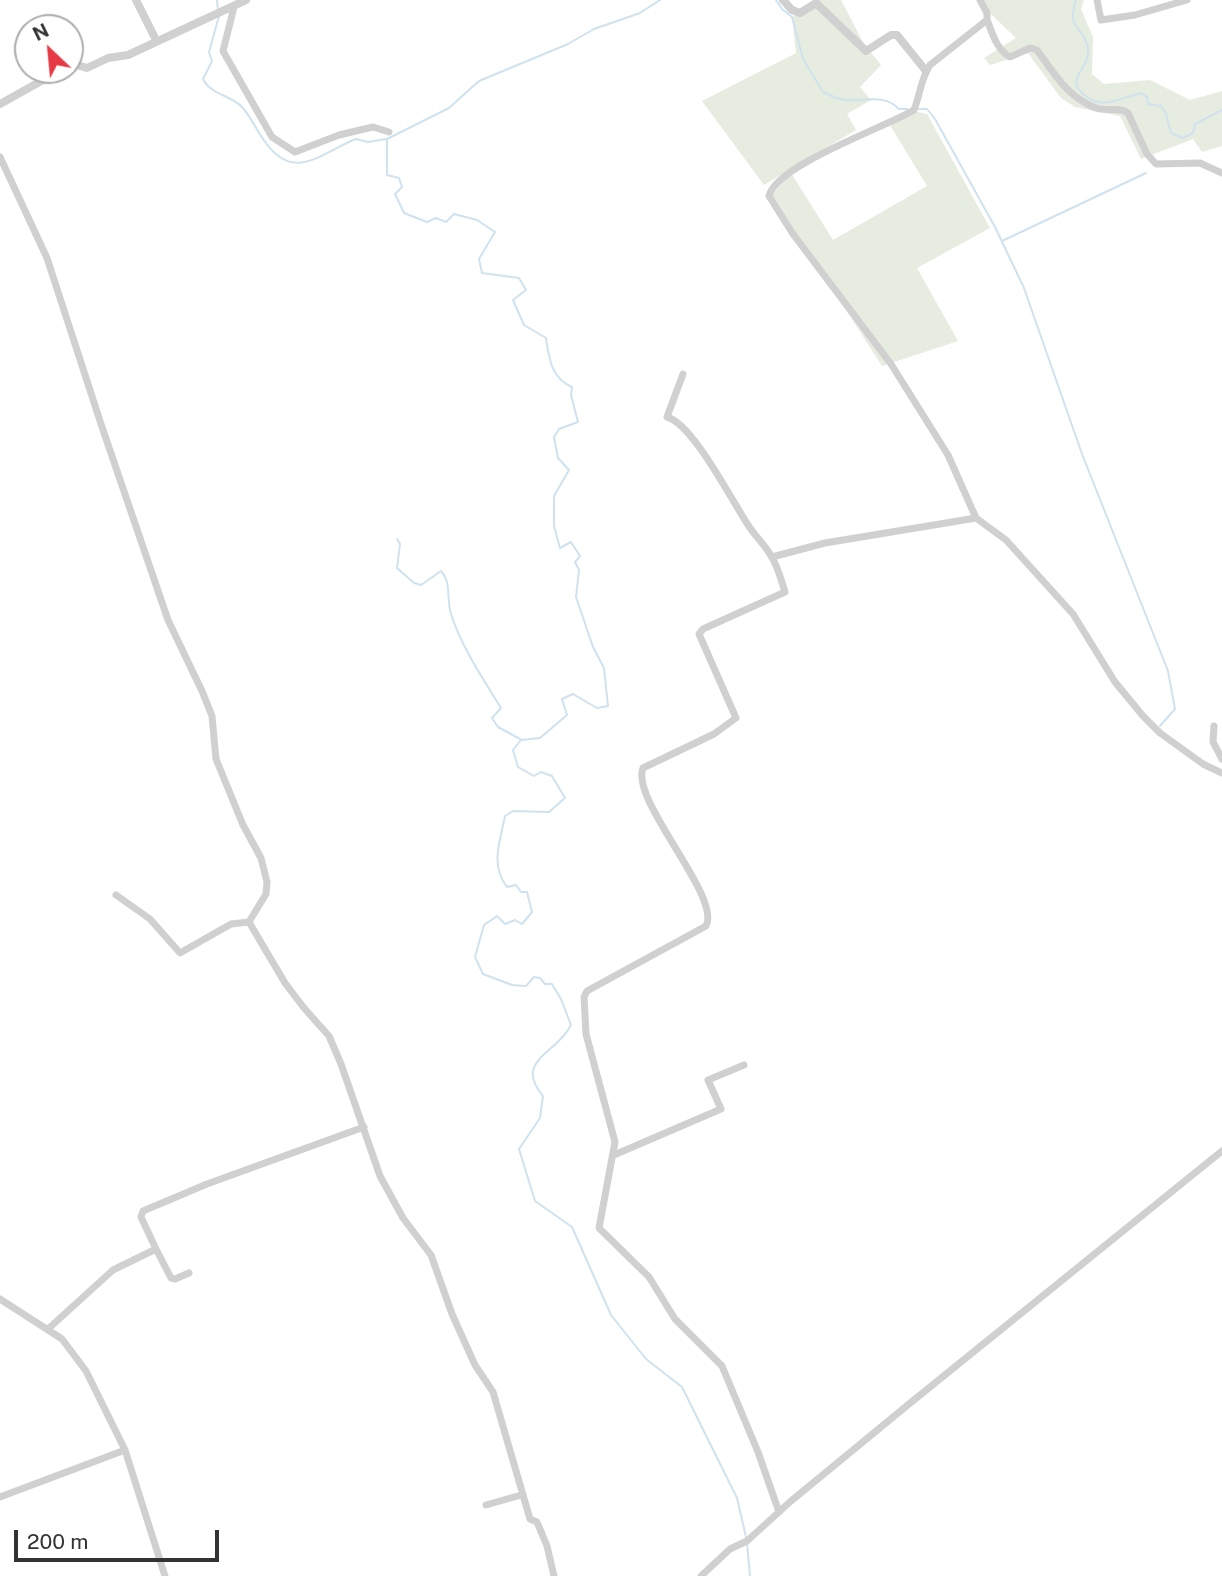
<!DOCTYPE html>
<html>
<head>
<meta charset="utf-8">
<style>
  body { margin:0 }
  #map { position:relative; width:1222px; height:1576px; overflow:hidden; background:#fff; font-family:"Public Sans",sans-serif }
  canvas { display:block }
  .north { position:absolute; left:14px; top:14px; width:70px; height:70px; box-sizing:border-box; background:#fff; border:2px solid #adadad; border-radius:50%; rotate:334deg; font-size:19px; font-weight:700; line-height:28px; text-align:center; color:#333 }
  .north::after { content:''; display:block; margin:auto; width:24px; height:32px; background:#e63946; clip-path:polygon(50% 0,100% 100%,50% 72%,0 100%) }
  .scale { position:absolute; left:14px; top:1530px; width:205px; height:32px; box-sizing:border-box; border:4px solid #333; border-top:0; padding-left:9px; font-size:21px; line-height:24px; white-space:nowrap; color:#333; -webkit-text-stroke:5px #fff; paint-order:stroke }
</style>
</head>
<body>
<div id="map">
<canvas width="1222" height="1576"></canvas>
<div class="north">N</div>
<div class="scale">200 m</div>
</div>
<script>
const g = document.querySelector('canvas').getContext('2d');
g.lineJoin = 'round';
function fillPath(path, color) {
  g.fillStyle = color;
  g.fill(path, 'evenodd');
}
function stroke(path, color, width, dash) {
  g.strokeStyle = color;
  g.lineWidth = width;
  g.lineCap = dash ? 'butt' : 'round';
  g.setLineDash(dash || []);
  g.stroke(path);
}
fillPath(new Path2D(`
  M819 0H841L864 44 881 65 860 87 871 100 847 114 856 130 764 185 702 101 796 53 792 17Z
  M976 0H1084L1081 9 1093 37 1092 74 1104 84 1150 80 1190 100 1222 91V146L1202 152 1193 139 1141 159 1120 116 1075 107 1061 98 1028 53 990 65 984 58 1016 38Z
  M917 112 927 114 990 228 917 268 958 341 882 366 772 195 791 173 833 240 927 186 890 125Z`), '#e6ecdf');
stroke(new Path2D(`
  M217 0 218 11
  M660 0 640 13 594 29 568 44 479 81 449 108 387 139V175L399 178 402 187 395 194 404 213 427 222 436 218 446 222 454 214 477 220 495 232 479 259 482 273 519 278 526 290 513 300 524 325 546 338C549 358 551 378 572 387L571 395 578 422 559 429 554 437 558 458 569 470 554 496V526L560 548 571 542 580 556 575 562 579 570 576 597 593 647 604 668 608 706 597 708 573 694 562 699 567 715 540 738 521 740 513 750 518 767 534 776 541 772 552 776 565 798 549 812 513 811 505 816C500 842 490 865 507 887L516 885 521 892H527L532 912 522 924 515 920 505 924 497 916 484 925 475 957 483 974 512 985 526 986 534 977 540 978 545 984H552L561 999 571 1025C557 1054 513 1060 543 1096L540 1118 519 1149 535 1201 572 1227 611 1315 646 1359 682 1387 737 1498 746 1537
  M776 0 782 9 792 17 803 59 823 92C829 95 837 99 845 100 864 102 884 93 899 109H907
  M1076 0C1066 32 1083 24 1088 48 1090 60 1081 68 1077 78 1075 84 1077 88 1081 92 1100 112 1120 98 1141 93L1147 97 1148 104 1161 106 1166 114 1171 133 1183 138 1193 133 1195 124 1222 110
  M219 16 209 52 212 61 203 79C211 95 231 95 242 107 252 118 257 132 266 143 295 183 322 152 356 139L368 142 386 139
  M916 109H927L935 119 995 227 1024 288 1082 454 1168 671 1175 709 1160 726
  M1002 241 1146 173
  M397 539 400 544 397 568 414 583 421 585 441 571C452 583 446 599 451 614 461 646 483 679 501 708L492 718 498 727 520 739
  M747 1543 750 1576`), '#cfe2ee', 2);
stroke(new Path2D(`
  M980 0 987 13V20L930 65C921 78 920 95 914 110 886 127 776 165 769 196L793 234 891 364 948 455 976 518 1006 540 1073 614 1115 682 1143 716 1160 733 1203 764 1222 773
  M1097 0 1101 20 1135 15 1187 0
  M234 7 223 51 272 137 295 152 339 135 373 127 389 132
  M987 20C993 34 996 49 1010 57L1030 48 1037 50C1054 73 1067 97 1096 108 1107 112 1119 106 1128 113L1147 154 1156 164 1200 163 1222 173
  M0 157 47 258 101 424 168 620 202 691 212 716 216 759 243 825 261 858 267 882 266 894 249 922 285 983 304 1008 329 1036 341 1064 380 1176 403 1218 431 1255 452 1314 475 1365 493 1392 530 1519 537 1522 547 1546 554 1576
  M683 374 667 417C693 424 732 501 748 525 755 536 765 545 771 556 778 566 781 580 785 592L703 629 699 634 736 718 714 734 643 768C630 801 722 896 706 926L587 991 584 997 586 1034 615 1142 599 1228 649 1277 675 1319 722 1366 758 1452 779 1512
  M772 557 825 543 976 518
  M1214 726 1213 742 1222 759
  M116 895 150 919 180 953 231 924 249 922
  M614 1155 721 1109 708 1080 744 1065
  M156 1249 171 1278 175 1279 189 1273
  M0 1299 62 1339 86 1371 125 1450 165 1576
  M48 1329 113 1270 156 1249 141 1217 143 1211 207 1184 364 1127
  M0 1497 125 1450
  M486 1505 521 1495
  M701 1576 730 1549 747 1541 791 1501 909 1404 1222 1151`), '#d0d0d0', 7);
stroke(new Path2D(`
  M136 0 156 40
  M783 0 792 10 800 13 816 3 866 51 891 35H897L926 71
  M70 66 74 64 87 68 108 58 128 55 246 0
  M0 104 61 70`), '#d0d0d0', 8);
</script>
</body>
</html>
